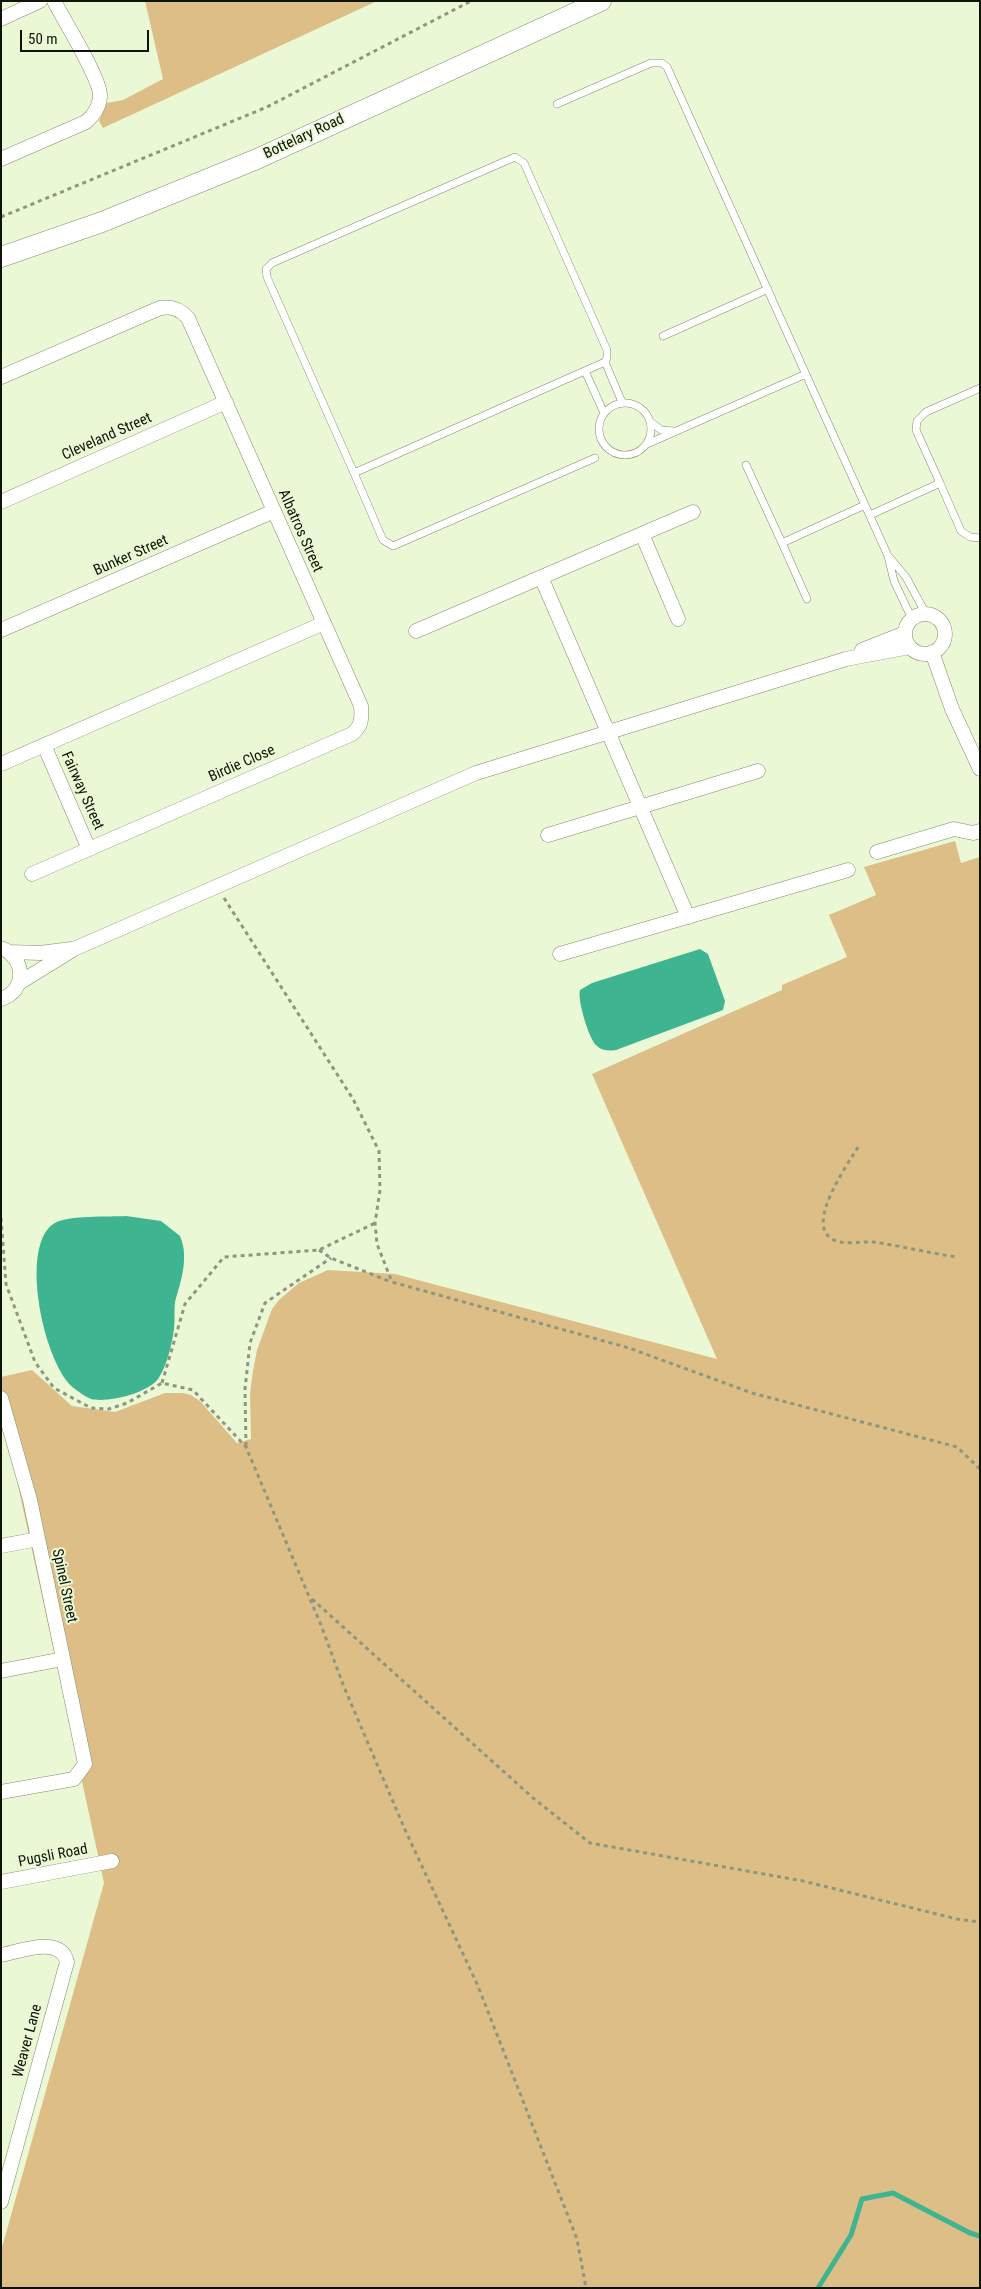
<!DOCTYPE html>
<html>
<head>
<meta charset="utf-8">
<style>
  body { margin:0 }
  #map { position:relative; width:981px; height:2289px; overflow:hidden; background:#eaf8d6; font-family:"Roboto Condensed",sans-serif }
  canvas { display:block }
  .frame { position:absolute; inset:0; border:2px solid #0f1408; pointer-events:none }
  .scale { position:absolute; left:20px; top:30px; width:129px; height:22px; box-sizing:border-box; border:2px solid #0f1408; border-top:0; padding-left:6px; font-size:15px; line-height:18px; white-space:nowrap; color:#0f1408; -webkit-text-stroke:4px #eaf8d6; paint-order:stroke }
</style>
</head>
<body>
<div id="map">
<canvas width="981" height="2289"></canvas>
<div class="frame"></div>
<div class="scale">50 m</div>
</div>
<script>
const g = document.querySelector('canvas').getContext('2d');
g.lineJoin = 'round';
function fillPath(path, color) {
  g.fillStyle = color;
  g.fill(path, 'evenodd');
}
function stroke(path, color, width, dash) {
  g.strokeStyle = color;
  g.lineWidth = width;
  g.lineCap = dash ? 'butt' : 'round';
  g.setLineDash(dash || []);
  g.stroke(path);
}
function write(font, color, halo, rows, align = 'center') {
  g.font = font + ' "Roboto Condensed",sans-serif';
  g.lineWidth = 4;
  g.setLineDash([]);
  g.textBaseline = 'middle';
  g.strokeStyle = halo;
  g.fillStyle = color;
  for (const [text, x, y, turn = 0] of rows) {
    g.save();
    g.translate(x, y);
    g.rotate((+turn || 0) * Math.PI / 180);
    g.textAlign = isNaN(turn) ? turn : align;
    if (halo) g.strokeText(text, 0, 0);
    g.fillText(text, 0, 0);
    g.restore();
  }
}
fillPath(new Path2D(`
  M145 1H377L103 128 99 121 107 103 123 100 163 79Z
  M955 841 961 863 980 857V2288H1V2251L104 1883 3 1416 1 1377 32 1370 72 1406 115 1412 165 1393H182L191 1395 200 1401 237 1443 251 1439 250 1393 253 1371 257 1350 272 1309 280 1299 299 1283 328 1270 395 1274 717 1359 592 1074 782 990V985L847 957 829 915 876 895 864 867Z`), '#ddbe87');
fillPath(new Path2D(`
  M700 949 708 954 725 1001 723 1010 616 1050C609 1051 602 1051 597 1046 589 1040 577 999 580 990L592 983Z
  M126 1216 161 1221 180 1236C182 1241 184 1248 184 1254 185 1270 179 1287 175 1302 174 1311 175 1320 174 1329 172 1344 167 1366 158 1379 148 1393 108 1403 91 1399 86 1397 79 1392 75 1389 45 1369 17 1244 55 1223 68 1215 109 1217 126 1216Z`), '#3fb491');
stroke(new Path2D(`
  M818 2288 851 2235 862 2199 893 2193 970 2233 980 2236`), '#3fb491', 5);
const service = new Path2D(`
  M557 104 651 63H662L667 67 888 556 894 581 912 619
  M515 157 524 163 607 350V358L605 362 354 473 267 277 266 269 272 263Z
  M663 336 768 289
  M605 362 622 402
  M585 371 604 413
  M599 429a26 26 0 1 1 52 0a26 26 0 1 1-52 0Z
  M651 422 661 430 674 431
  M647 444 806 374
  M746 465 782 543 865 505
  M354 473 383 540 393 546 595 458
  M940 483 916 430 917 421 926 412 980 388
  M870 515 940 483 961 531 970 537 980 538
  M782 543 807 599
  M890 558 906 577 926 614`);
const minor = new Path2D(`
  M1 19 40 1
  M1 159 86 122C94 115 100 106 100 95 100 78 64 20 54 1
  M1 377 160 308C172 306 180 309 188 318L361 706C362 718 362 726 352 734L32 874
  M1 502 226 402
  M642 534 678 619
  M541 577 688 917
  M905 634a20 20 0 1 1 40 0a20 20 0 1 1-40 0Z
  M1 630 274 511
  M416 631 693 512
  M862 650 905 633
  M932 652 952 709 980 769
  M44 745 89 849
  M1 764 324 623
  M548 835 758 771
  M877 852 954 829 973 833 980 831
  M1 948C26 957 27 991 1 999
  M10 952 40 953 71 949
  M560 954 848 870
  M19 983 74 949 476 773 846 659 910 647
  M1 1398 30 1500 85 1764 74 1779 1 1792
  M1 1546 38 1539
  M1 1671 63 1659
  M1 1882 112 1861
  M1 1955C21 1951 61 1935 67 1962L1 2202`);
const secondary = new Path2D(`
  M1 257 102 222 257 159 601 1`);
stroke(service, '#818d6e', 8);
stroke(minor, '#818d6e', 15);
stroke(secondary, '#818d6e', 21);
stroke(new Path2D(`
  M1 217 267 107 471 1
  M224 898 353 1099 379 1151 380 1190 375 1223 377 1244 392 1282 629 1348 752 1393 957 1447 980 1469
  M858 1147C848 1164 805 1224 832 1239 844 1246 861 1241 874 1242 901 1246 929 1253 957 1257
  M1 1218 6 1284 35 1362 54 1388 91 1408 109 1409 127 1403 162 1383 193 1390 246 1447 321 1625 344 1687 406 1832 478 1986 577 2239 586 2288
  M319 1250 331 1258 391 1282
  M162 1383 185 1304 224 1257 319 1250 375 1223
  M246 1446 245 1389 250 1343 265 1303 331 1258
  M312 1599 533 1798 590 1843 803 1881 957 1919 980 1922`), '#8d977f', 3, [4, 4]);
stroke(service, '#fff', 7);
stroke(minor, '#fff', 14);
stroke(secondary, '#fff', 20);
write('15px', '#0f1408', '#eaf8d6', [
  ["Bottelary Road",304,137,-25],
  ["Cleveland Street",107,437,-24],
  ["Albatros Street",300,531,66],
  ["Bunker Street",131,556,-24],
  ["Birdie Close",242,764,-24],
  ["Fairway Street",82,791,66],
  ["Spinel Street",64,1586,78],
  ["Pugsli Road",53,1856,-11],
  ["Weaver Lane",28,2041,-75]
]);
</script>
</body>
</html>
